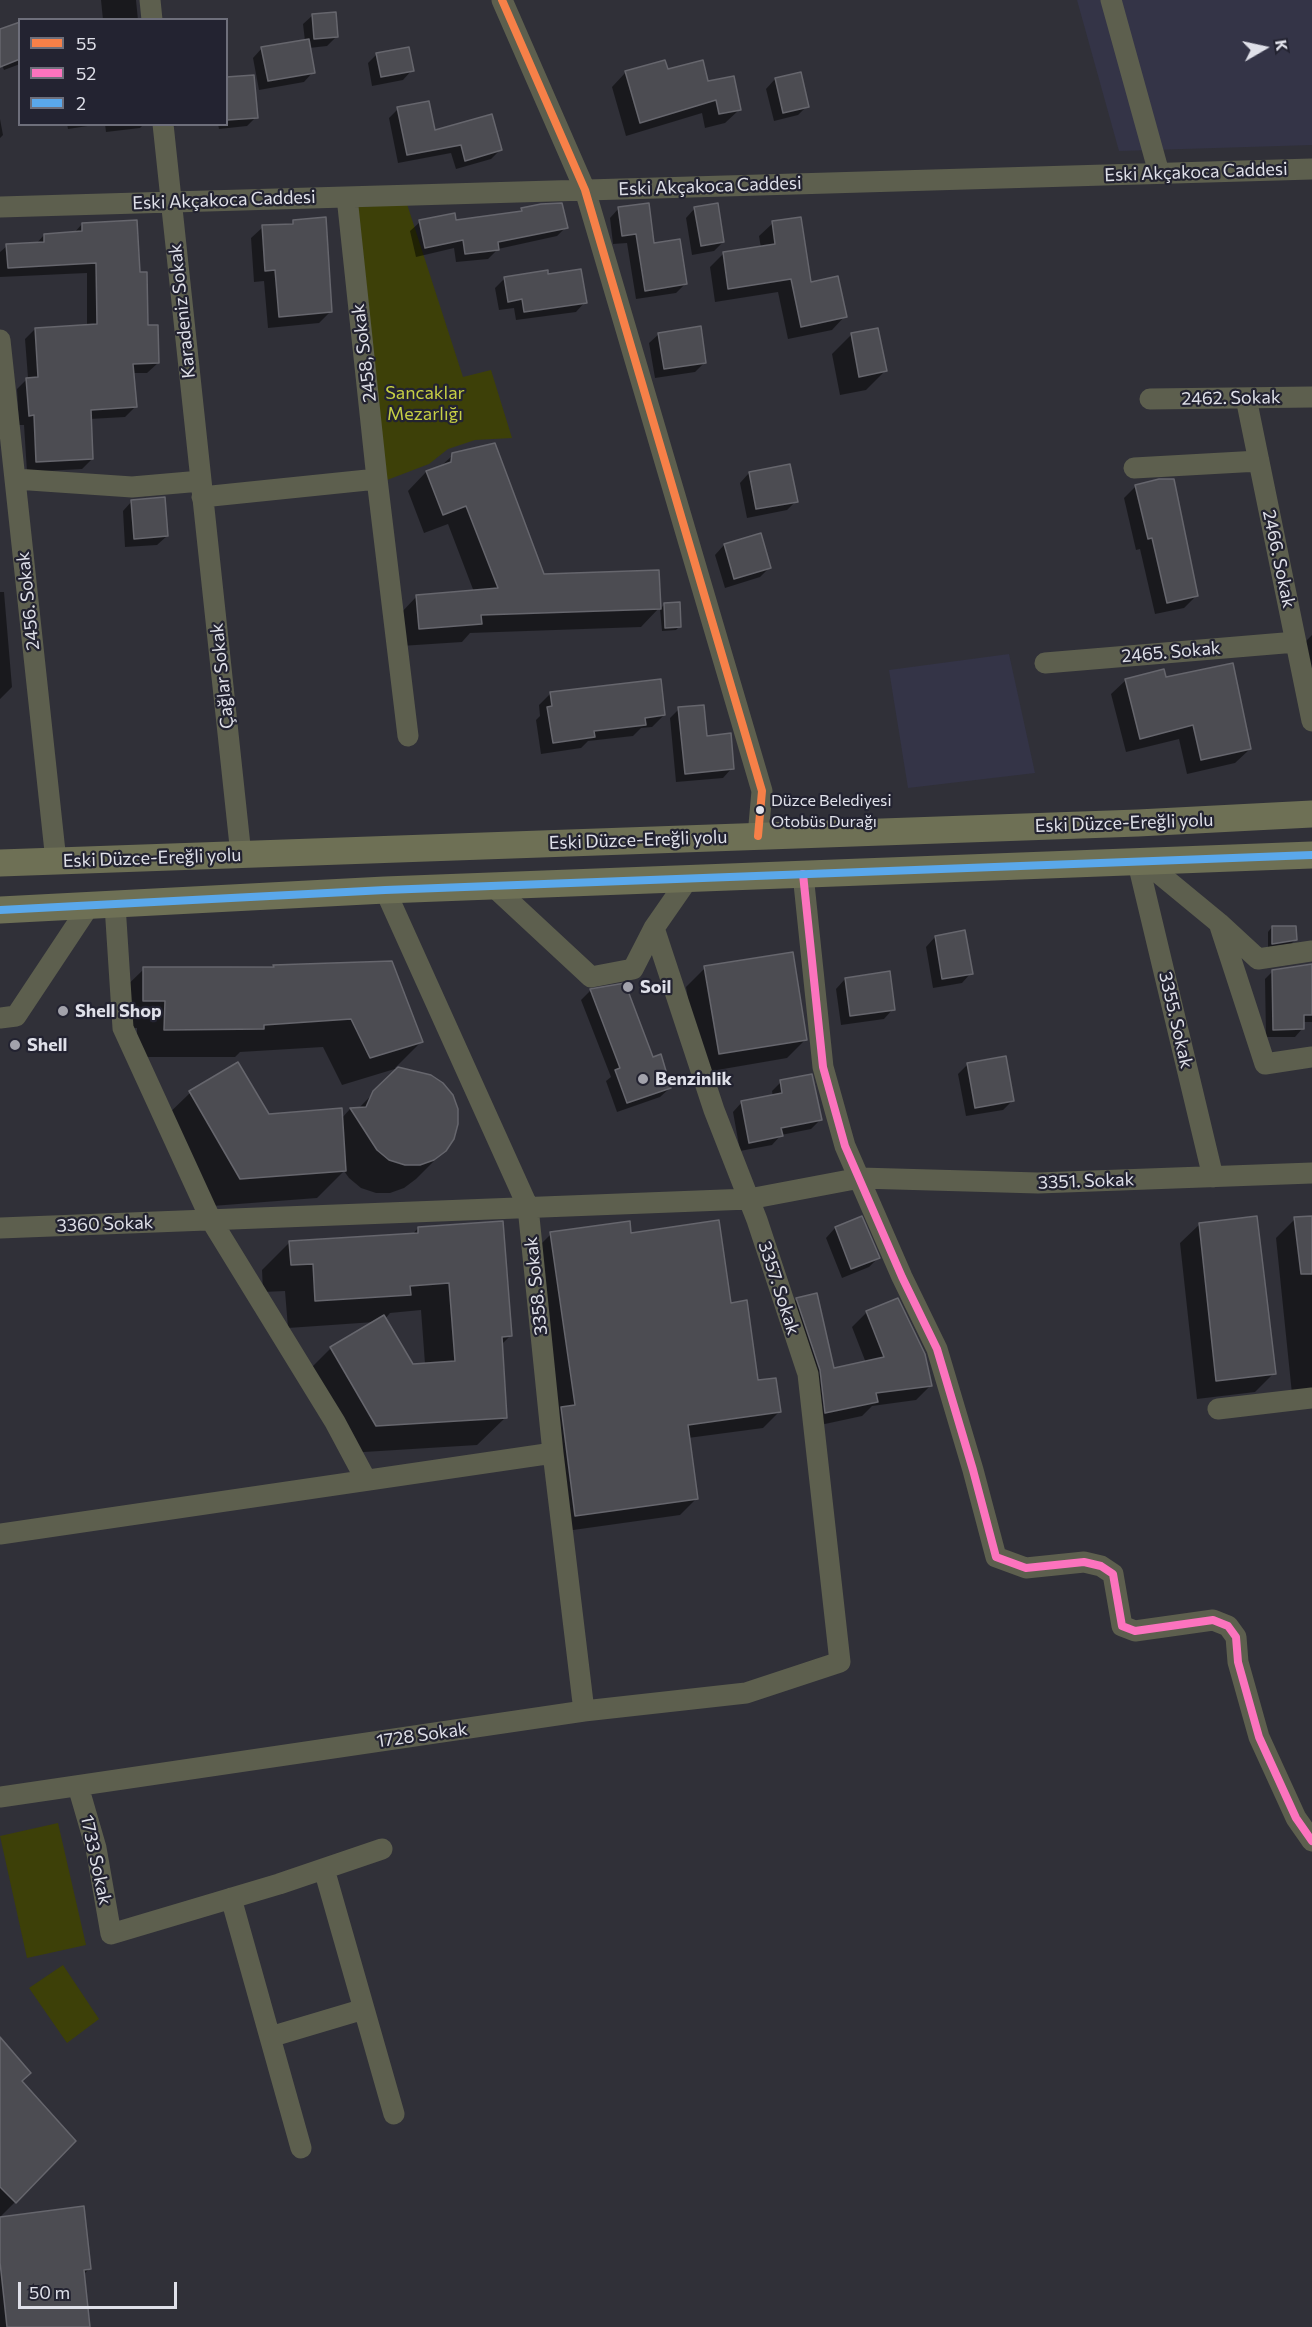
<!DOCTYPE html>
<html>
<head>
<meta charset="utf-8">
<style>
  body { margin:0 }
  #map { position:relative; width:1312px; height:2327px; overflow:hidden; background:#303038; font-family:Commissioner,sans-serif }
  canvas { display:block }
  .legend { position:absolute; left:18px; top:18px; width:210px; height:108px; box-sizing:border-box; background:#232331; border:2px solid #6e6f7b; margin:0; padding:8px 10px; list-style:none; font-size:18px; color:#dfe0e9 }
  .legend li { display:flex; align-items:center; gap:12px; height:30px }
  .legend b { width:30px; border:2px solid #6e6f7b }
  .north { position:absolute; left:1234px; top:18px; width:60px; height:60px; -webkit-text-stroke:4px #232331; paint-order:stroke; rotate:81deg; font-size:16px; font-weight:700; line-height:24px; text-align:center; color:#dfe0e9 }
  .north::after { content:''; display:block; margin:auto; width:21px; height:27px; background:#dfe0e9; clip-path:polygon(50% 0,100% 100%,50% 72%,0 100%) }
  .scale { position:absolute; left:18px; top:2282px; width:159px; height:27px; box-sizing:border-box; border:3px solid #dfe0e9; border-top:0; padding-left:8px; font-size:18px; line-height:21px; white-space:nowrap; color:#dfe0e9; -webkit-text-stroke:4px #232331; paint-order:stroke }
</style>
</head>
<body>
<div id="map">
<canvas width="1312" height="2327"></canvas>
<ul class="legend">
<li><b style="height:8px;background:#f78048"></b>55</li>
<li><b style="height:8px;background:#fc73be"></b>52</li>
<li><b style="height:8px;background:#5aa8eb"></b>2</li>
</ul>
<div class="north">K</div>
<div class="scale">50 m</div>
</div>
<script>
const g = document.querySelector('canvas').getContext('2d');
g.lineJoin = 'round';
function fillPath(path, color) {
  g.fillStyle = color;
  g.fill(path, 'evenodd');
}
function stroke(path, color, width, dash) {
  g.strokeStyle = color;
  g.lineWidth = width;
  g.lineCap = dash ? 'butt' : 'round';
  g.setLineDash(dash || []);
  g.stroke(path);
}
function write(font, color, halo, rows, align = 'center') {
  g.font = font + ' Commissioner,sans-serif';
  g.lineWidth = 4.5;
  g.setLineDash([]);
  g.textBaseline = 'middle';
  g.strokeStyle = halo;
  g.fillStyle = color;
  for (const [text, x, y, turn = 0] of rows) {
    g.save();
    g.translate(x, y);
    g.rotate((+turn || 0) * Math.PI / 180);
    g.textAlign = isNaN(turn) ? turn : align;
    if (halo) g.strokeText(text, 0, 0);
    g.fillText(text, 0, 0);
    g.restore();
  }
}
fillPath(new Path2D(`
  M1077 0H1312V145L1119 151Z
  M1009 654 1035 773 908 788 889 670Z`), '#343447');
fillPath(new Path2D(`
  M407 204 463 377 491 370 512 438 475 440 448 449 429 464 387 480 358 207Z
  M58 1823 86 1945 27 1958 0 1836Z
  M63 1965 99 2019 67 2043 29 1988Z`), '#3d4008');
fillPath(new Path2D(`
  M101 0H136L138 20H103Z
  M313 15 336 37 327 46 309 48 313 72 304 82 259 90 253 58 262 48 305 41 303 24Z
  M20 23V64L4 70 0 60V31Z
  M377 54 412 70 403 80 372 86 368 63Z
  M667 71 707 83 740 109 725 123 705 128 702 113 626 136 612 87 626 72Z
  M226 78 256 117 247 126 219 129 218 124H226Z
  M775 79 807 106 798 115 774 121 766 89Z
  M398 109 434 132 500 150 491 159 456 169 451 153 398 163 389 118Z
  M0 119 3 135 0 138Z
  M67 124H101L68 129Z
  M105 124H144L140 128 106 132Z
  M163 124H200L166 127Z
  M619 208 685 284 676 293 636 299 627 243 613 244 610 218Z
  M695 208 723 242 714 251 692 255 686 218Z
  M522 210 566 227 557 236 498 249 488 259 456 262 454 248 416 257 410 231 420 222H455L518 213Z
  M294 222 331 311 319 323 268 328 264 281 254 282 251 238 263 227 290 225Z
  M773 223 810 283 845 316 832 330 788 339 778 292 715 302 710 267 723 254 761 248 759 236Z
  M82 224 138 273 146 327 158 363 147 373H133L135 407 125 417 90 419 92 459 82 469 27 472 24 425H19L17 389 28 378 25 339 35 329 87 326V273L0 277V252L7 246 36 244 44 235 74 233Z
  M547 276 585 302 576 312 516 320 514 308 499 310 495 288 505 278Z
  M659 334 705 362 695 372 655 378 649 343Z
  M851 335 885 371 866 390 840 395 832 354Z
  M453 455 543 576 659 608 641 627 470 633 462 642 401 646 399 615 417 596 474 592 448 524 424 533 408 491 426 472 440 467Z
  M749 473 796 501 787 510 747 518 740 483Z
  M1136 486 1197 595 1184 608 1155 614 1140 549 1136 550 1124 498Z
  M132 501 167 536 157 545 125 547 123 511Z
  M760 535 770 567 760 577 725 588 715 555 724 545Z
  M0 592H4L12 687 0 699Z
  M664 605 680 626 676 630 662 631 660 609Z
  M1312 635V719L1302 645Z
  M1165 679 1250 749 1235 763 1187 774 1179 739 1126 752 1111 694 1126 680Z
  M551 693 664 715 652 727 641 728 633 736 588 741 581 748 541 754 536 720 540 716 539 705Z
  M679 709 732 768 723 778 676 782 670 718Z
  M1272 927 1295 940 1291 944 1268 947V932Z
  M935 937 971 973 962 983 933 988 926 947Z
  M1312 965V1022H1302V1029L1295 1037H1266L1265 979 1273 971Z
  M274 966 421 1042 395 1068H398L342 1085 323 1047 240 1052 235 1057H137V1028H116V996L144 969Z
  M705 968 806 1039 787 1058 700 1073 686 987Z
  M845 979 893 1009 884 1019 841 1025 836 989Z
  M624 985 652 1059 670 1088 660 1097 617 1112 606 1081 611 1077 581 1000 590 991Z
  M968 1064 1013 1100 1003 1110 966 1116 958 1074Z
  M398 1068 445 1150 416 1179 404 1188 390 1193H376L361 1188 349 1178 344 1171 317 1198 212 1206 162 1120 190 1093 268 1115 341 1119 350 1109H358Z
  M781 1082 820 1120 811 1129 781 1135 772 1145 740 1151 733 1112 742 1102 773 1097 772 1091Z
  M1312 1217V1392L1292 1394 1276 1238 1295 1219Z
  M861 1218 878 1258 869 1267 842 1278 826 1238 835 1228Z
  M1200 1224 1274 1373 1255 1392 1197 1399 1180 1243Z
  M418 1228 510 1336 501 1345 505 1418 477 1445 348 1453 303 1376 331 1348 375 1322 288 1328 285 1291 263 1292 262 1270 290 1242 412 1235ZM421 1310 425 1364 412 1365 385 1319 390 1313Z
  M551 1234 730 1305 757 1382 779 1412 763 1428 688 1438 696 1499 680 1515 559 1532 535 1250Z
  M797 1299 832 1370 866 1363 852 1327 867 1312 931 1385 916 1400 872 1406 862 1416 811 1427 782 1314Z
  M0 2039 21 2082 15 2202 0 2217Z
  M0 2219 90 2268 83 2275 88 2327H0Z`), '#0007');
const building = new Path2D(`
  M336 12 338 37 314 39 312 14Z
  M20 22V59L0 67V29Z
  M309 39 315 73 268 81 261 47Z
  M409 47 414 71 381 77 376 53Z
  M665 60 668 69 703 60 708 81 734 76 741 110 719 114 716 100 640 123 625 71Z
  M801 72 809 107 783 113 775 78Z
  M254 75 258 118 227 120 226 77Z
  M429 101 435 130 492 114 502 150 465 161 461 145 407 155 397 107Z
  M562 203 568 228 498 242 499 250 465 254 463 240 425 248 419 220 455 213 456 220 522 211 521 208 541 204Z
  M649 203 654 243 680 239 687 284 645 291 636 234 622 236 618 207Z
  M718 203 724 242 701 246 694 207Z
  M326 217 332 312 279 317 275 270 265 271 262 225 293 224V220Z
  M801 217 811 282 838 276 847 317 801 327 791 279 728 289 723 252 775 244 772 221Z
  M137 220 140 272H147L148 325H158L159 363 133 364 137 407 91 410 93 459 36 462 34 415 29 416 26 378 38 377 35 328 97 324 96 263 8 268 6 244 44 242V234L82 231V223Z
  M581 269 587 303 524 312 522 299 508 302 504 277 548 270V274Z
  M701 326 706 363 664 369 658 333Z
  M878 328 887 371 859 377 851 333Z
  M495 443 544 574 659 570 661 609 481 615 482 624 419 629 416 595 498 588 466 506 443 515 426 471 451 462 452 453Z
  M790 464 798 502 756 509 749 472Z
  M1159 479H1174L1198 596 1167 603 1152 538 1148 539 1135 485Z
  M165 497 168 536 134 539 131 500Z
  M761 533 771 568 734 579 724 544Z
  M680 602 681 627 665 628 664 603Z
  M1233 663 1251 749 1201 760 1193 725 1140 739 1125 679 1164 669 1166 677Z
  M661 679 665 715 645 718 646 725 594 731 595 737 553 743 547 707 552 706 550 692Z
  M704 705 707 736 731 733 734 769 685 774 678 707Z
  M1272 926H1296L1297 940 1272 944Z
  M965 930 973 974 942 979 935 936Z
  M793 952 807 1040 719 1054 704 966Z
  M392 961 423 1042 370 1058 351 1019 264 1025V1029L164 1030 165 1001H143V967H274L273 965Z
  M1312 964V1015H1304V1029L1273 1030 1272 970Z
  M890 971 895 1010 850 1016 845 978Z
  M625 983 653 1057 661 1054 671 1088 627 1103 615 1070 620 1068 590 989Z
  M1006 1056 1014 1101 975 1108 967 1063Z
  M238 1062 269 1114 342 1108 346 1171 240 1179 189 1091Z
  M398 1067 431 1075 443 1083 453 1095 458 1109V1124L454 1139 446 1151 434 1160 420 1165H405L389 1160 377 1150 350 1108 366 1107 373 1091Z
  M812 1074 822 1120 781 1128 783 1136 749 1143 741 1101 782 1093 780 1080Z
  M862 1216 880 1258 851 1269 835 1227Z
  M1257 1216 1276 1374 1216 1381 1199 1223Z
  M1312 1216V1274H1301L1294 1217Z
  M719 1220 731 1303 747 1300 758 1380 776 1378 781 1412 688 1425 698 1499 575 1516 561 1407 575 1405 550 1232 630 1221 631 1233Z
  M503 1221 512 1336 502 1337 507 1418 376 1426 330 1347 384 1315 413 1364 455 1361 449 1283 410 1286 411 1295 315 1301 313 1264 291 1265 289 1241 418 1233V1227Z
  M817 1293 834 1368 884 1357 866 1311 898 1298 925 1354 932 1386 876 1393 878 1402 825 1413 820 1370 796 1298Z
  M0 2037 31 2073 22 2081 76 2141 16 2203 0 2187Z
  M84 2206 91 2269 84 2270 90 2327H7L0 2262V2217Z`);
fillPath(building, '#4c4c52');
stroke(building, '#66666d', 1.5);
stroke(new Path2D(`
  M150 0 152 20
  M502 0 585 190 762 791 758 836
  M1111 0 1159 173
  M163 124 241 855
  M0 207 1312 169
  M0 340 56 861
  M1246 398 1312 721
  M1150 399 1312 397
  M1134 468 1259 461
  M15 479 132 487 201 481
  M377 479 408 736
  M202 497 377 479 347 197
  M1045 663 1296 642
  M1145 862 1219 923 1258 959 1312 951
  M1138 863 1213 1177
  M803 874 823 1067 845 1146 902 1277 937 1349 973 1470 996 1557 1026 1568 1084 1562 1101 1566 1113 1574 1122 1626 1135 1631 1213 1620 1228 1626 1236 1637 1238 1662 1259 1737 1296 1818 1312 1841
  M493 886 591 977 633 969 654 928 688 879
  M385 890 528 1207 553 1453 584 1711
  M115 905 123 1028 211 1220 335 1422 366 1480
  M1220 926 1265 1064 1312 1057
  M0 1018 16 1016 89 906
  M0 1228 749 1199 860 1178 1038 1183 1312 1173
  M1218 1409 1312 1398
  M0 1534 553 1453
  M78 1786 96 1848 111 1934 279 1884 382 1849
  M0 1797 584 1711 746 1693 840 1662 808 1374 757 1220 714 1110 654 928
  M324 1869 394 2114
  M231 1898 301 2148
  M270 2037 364 2009`), '#5d5f4e', 21);
stroke(new Path2D(`
  M0 863 1138 823 1312 814
  M0 910 385 890 1312 855`), '#6e7055', 27);
stroke(new Path2D(`
  M502 0 585 190 762 791 758 836`), '#f78048', 8);
stroke(new Path2D(`
  M803 874 823 1067 845 1146 902 1277 937 1349 973 1470 996 1557 1026 1568 1084 1562 1101 1566 1113 1574 1122 1626 1135 1631 1213 1620 1228 1626 1236 1637 1238 1662 1259 1737 1296 1818 1312 1841`), '#fc73be', 8);
stroke(new Path2D(`
  M0 910 385 890 1312 855`), '#5aa8eb', 8);
for (const [x, y, r, color] of [
  [760,810,5,"#dfe0e9"],
  [628,987,6,"#a2a2ab"],
  [63,1011,6,"#a2a2ab"],
  [15,1045,6,"#a2a2ab"],
  [643,1079,6,"#a2a2ab"]
]) {
  const dot = new Path2D();
  dot.arc(x, y, r, 0, 2 * Math.PI);
  g.fillStyle = color;
  g.fill(dot);
  stroke(dot, '#232331', 2);
}
write('16px', '#dfe0e9', '#232331', [
  ["Düzce Belediyesi",771,801],
  ["Otobüs Durağı",771,822]
], 'left');
write('18px', '#dfe0e9', '#232331', [
  ["Eski Akçakoca Caddesi",1196,172,-2],
  ["Eski Akçakoca Caddesi",710,186,-2],
  ["Eski Akçakoca Caddesi",224,200,-2],
  ["Karadeniz Sokak",182,311,-96],
  ["2458, Sokak",364,353,-97],
  ["2462. Sokak",1231,398,-1],
  ["2466. Sokak",1279,559,78],
  ["2456. Sokak",28,601,-96],
  ["2465. Sokak",1171,652,-5],
  ["Çağlar Sokak",222,676,-96],
  ["Eski Düzce-Ereğli yolu",1124,823,-2],
  ["Eski Düzce-Ereğli yolu",638,840,-2],
  ["Eski Düzce-Ereğli yolu",152,858,-2],
  ["3355. Sokak",1176,1020,77],
  ["3351. Sokak",1086,1181,-2],
  ["3360 Sokak",105,1224,-2],
  ["3358. Sokak",536,1286,-96],
  ["3357. Sokak",779,1288,72],
  ["1728 Sokak",422,1735,-8],
  ["1733 Sokak",96,1860,78]
]);
write('18px', '#c6cf44', '#232331', [
  ["Sancaklar",425,393],
  ["Mezarlığı",425,414]
]);
write('bold 18px', '#dfe0e9', '#232331', [
  ["Soil",640,987],
  ["Shell Shop",75,1011],
  ["Shell",27,1045],
  ["Benzinlik",655,1079]
], 'left');
</script>
</body>
</html>
